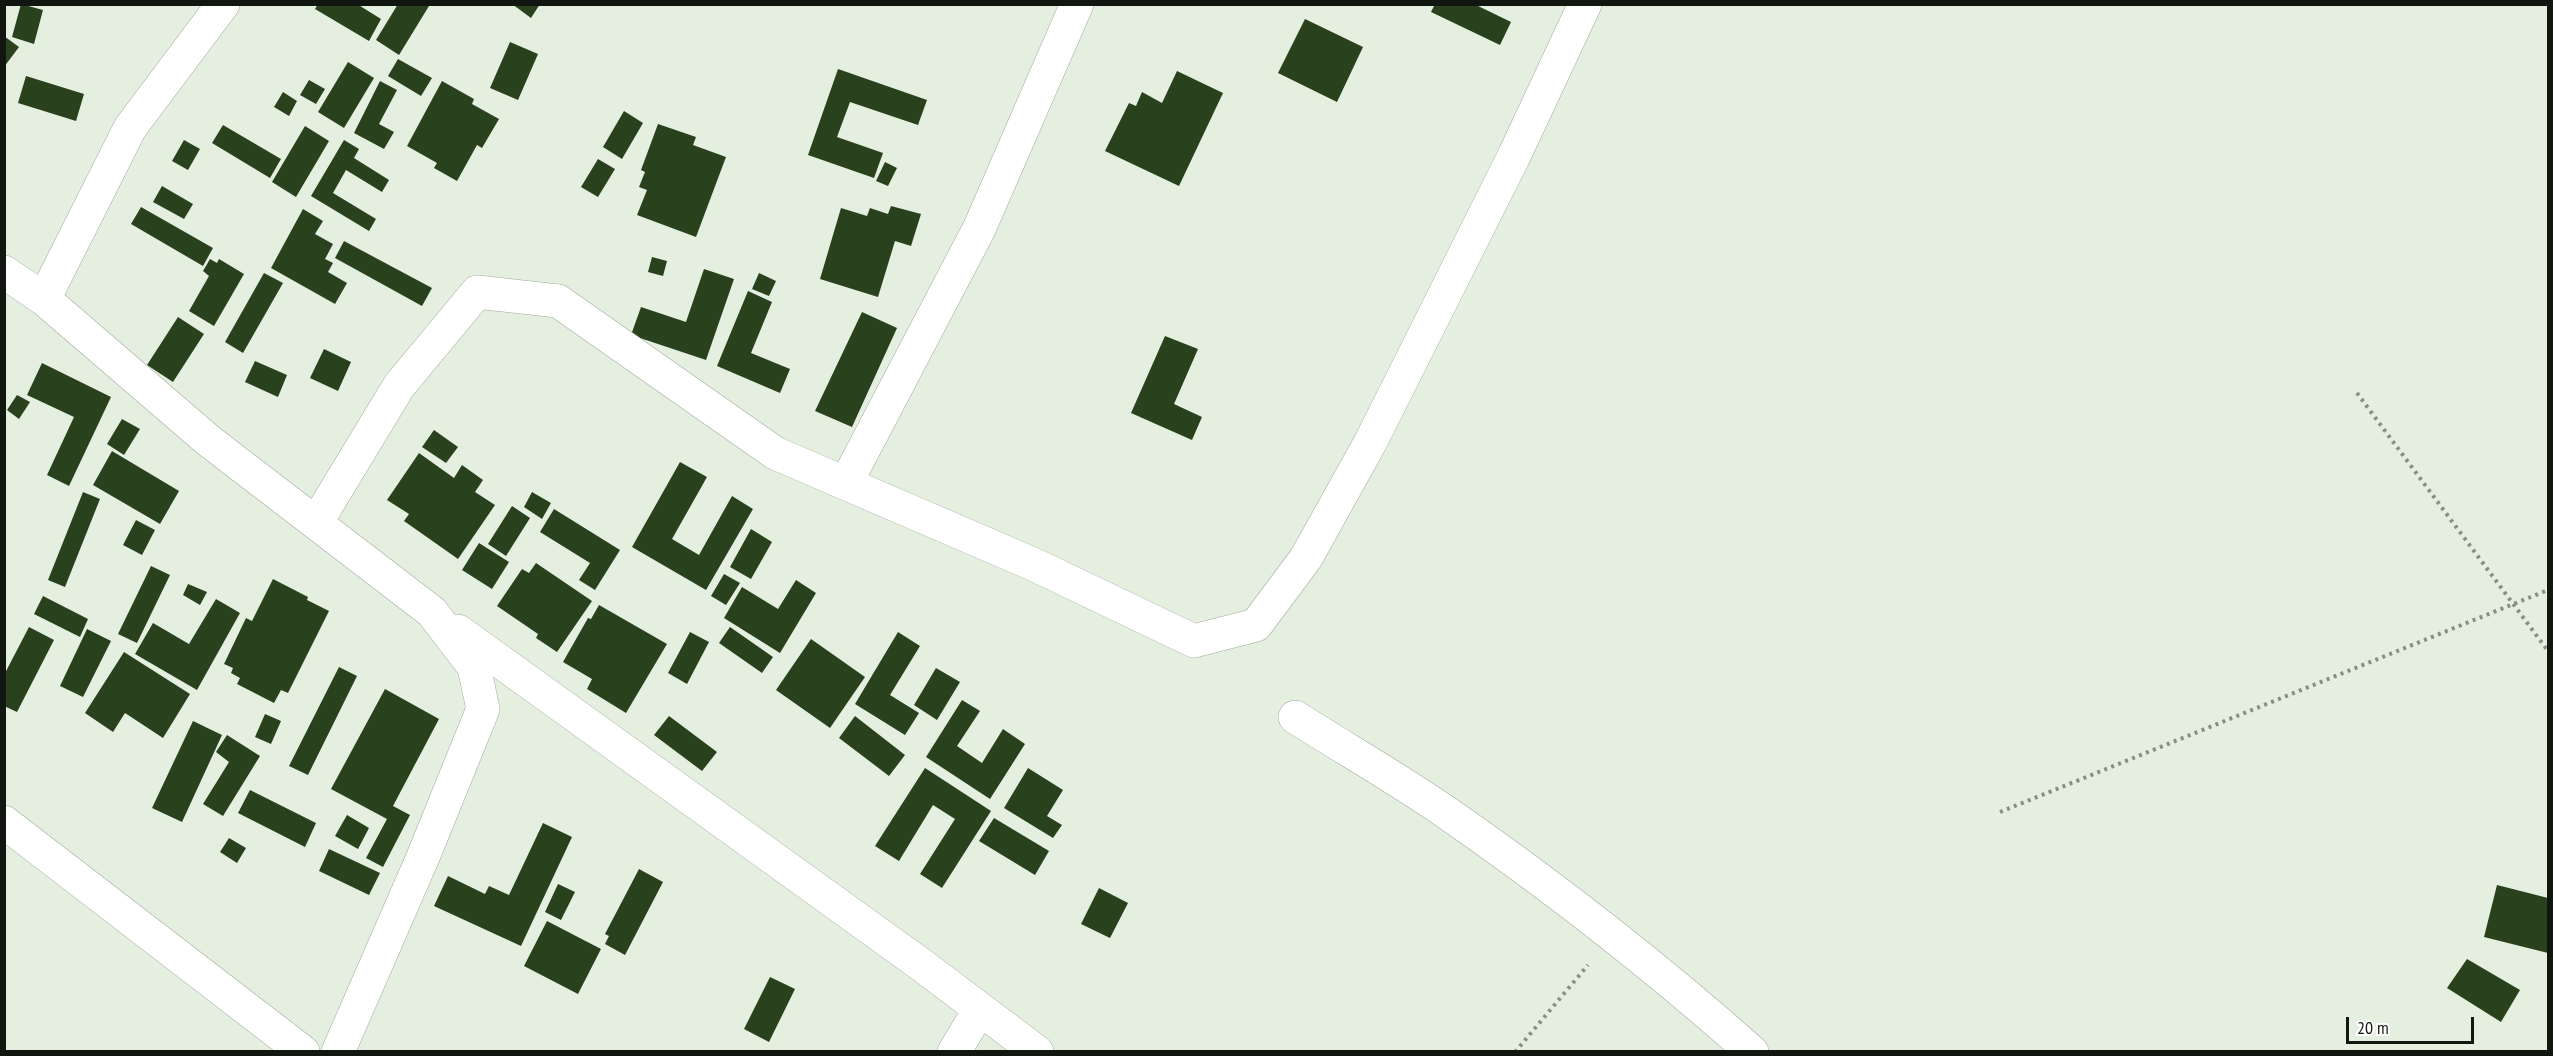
<!DOCTYPE html>
<html>
<head>
<meta charset="utf-8">
<style>
  body { margin:0 }
  #map { position:relative; width:2553px; height:1056px; overflow:hidden; background:#e4efe0; font-family:"PT Sans Narrow",sans-serif }
  canvas { display:block }
  .frame { position:absolute; inset:0; border:6px solid #121610; pointer-events:none }
  .scale { position:absolute; left:2346px; top:1017px; width:128px; height:27px; box-sizing:border-box; border:3px solid #121610; border-top:0; padding-left:8px; font-size:18px; line-height:21px; white-space:nowrap; color:#121610; -webkit-text-stroke:4px #fff; paint-order:stroke }
</style>
</head>
<body>
<div id="map">
<canvas width="2553" height="1056"></canvas>
<div class="frame"></div>
<div class="scale">20 m</div>
</div>
<script>
const g = document.querySelector('canvas').getContext('2d');
g.lineJoin = 'round';
function fillPath(path, color) {
  g.fillStyle = color;
  g.fill(path, 'evenodd');
}
function stroke(path, color, width, dash) {
  g.strokeStyle = color;
  g.lineWidth = width;
  g.lineCap = dash ? 'butt' : 'round';
  g.setLineDash(dash || []);
  g.stroke(path);
}
fillPath(new Path2D(`
  M21 4 43 10 34 44 12 37Z
  M318 4H357L381 19 369 41 315 9Z
  M398 4 429 6 399 55 376 40Z
  M512 4H540L531 18Z
  M1435 4H1474L1511 22 1500 45 1431 12Z
  M1305 19 1363 47 1337 102 1278 73Z
  M4 36 19 47 4 67Z
  M510 42 538 54 518 100 490 88Z
  M398 59 432 78 421 96 388 76Z
  M348 62 374 78 344 128 318 112Z
  M838 69 927 100 918 125 850 102 837 137 883 153 874 178 808 155Z
  M1177 71 1223 93 1179 186 1105 151 1129 103 1136 106 1142 92 1162 103Z
  M26 76 84 94 76 121 18 103Z
  M309 80 325 89 316 104 300 95Z
  M380 81 397 90 379 124 394 132 384 149 354 133Z
  M442 81 474 99 472 104 499 119 482 148 477 145 457 181 434 168 437 163 407 146Z
  M283 92 297 101 289 116 274 107Z
  M624 111 643 123 622 159 603 147Z
  M658 124 696 137 693 145 726 157 696 237 637 215 647 190 639 187 645 172 641 170Z
  M223 125 281 159 270 178 212 143Z
  M305 126 329 141 296 197 272 182Z
  M184 140 200 149 188 170 172 161Z
  M344 140 359 149 354 158 389 180 382 192 346 170 333 193 376 219 369 231 311 196Z
  M598 159 615 169 598 197 581 187Z
  M885 162 897 168 888 186 876 181Z
  M162 186 193 204 184 219 153 202Z
  M891 206 921 214 911 246 895 241 878 297 820 279 841 208 867 216 870 208 888 214Z
  M141 207 213 248 203 266 131 224Z
  M303 209 323 221 315 234 333 244 325 259 333 263 328 272 347 283 335 304 271 268Z
  M344 241 432 288 422 306 335 258Z
  M652 257 667 261 663 276 648 272Z
  M210 259 217 263 219 259 244 274 214 326 189 311 209 276 203 271Z
  M704 269 734 279 706 360 631 335 641 307 686 322Z
  M264 273 283 283 243 353 225 342Z
  M759 273 776 281 769 296 752 289Z
  M748 291 772 302 751 353 790 369 780 393 717 366Z
  M862 312 897 328 852 427 815 411Z
  M178 317 204 334 173 382 147 365Z
  M1165 336 1198 349 1174 404 1202 417 1192 440 1131 413Z
  M324 349 351 362 338 391 310 378Z
  M255 361 287 375 278 397 245 382Z
  M42 363 111 397 69 486 47 475 74 417 27 395Z
  M17 395 30 402 19 419 7 410Z
  M122 419 140 429 124 455 107 444Z
  M434 430 458 447 446 463 422 447Z
  M112 451 179 491 160 524 93 485Z
  M419 453 454 478 462 465 483 480 475 492 495 505 458 559 404 521 409 514 387 500Z
  M680 462 707 477 672 539 699 555 732 496 753 509 706 590 632 547Z
  M83 492 100 499 65 587 48 580Z
  M532 492 551 503 542 519 524 507Z
  M512 506 530 518 506 556 488 544Z
  M554 509 620 550 595 590 579 580 590 563 540 532Z
  M136 520 155 530 142 555 123 545Z
  M751 529 772 542 751 579 730 567Z
  M479 543 509 562 492 589 462 570Z
  M536 563 592 601 557 652 536 638 538 634 497 606 522 569 529 573Z
  M151 566 170 575 137 643 118 634Z
  M724 574 740 583 726 605 711 596Z
  M273 579 308 597 307 600 329 611 288 693 281 690 274 703 237 684 240 678 231 673 233 668 224 664 246 618 252 621Z
  M796 580 816 593 780 653 724 618 742 587 778 609Z
  M188 584 207 592 200 605 183 595Z
  M43 596 88 619 80 637 34 614Z
  M216 599 240 613 197 690 135 654 153 623 189 644Z
  M599 605 667 644 626 713 587 689 592 679 563 662 588 618 591 619Z
  M29 627 54 640 17 712 4 706V675Z
  M730 627 773 657 762 673 719 643Z
  M87 629 111 641 83 697 60 686Z
  M690 632 709 642 687 684 668 673Z
  M898 632 920 646 890 695 919 713 905 735 855 704Z
  M811 639 865 677 830 728 776 690Z
  M124 652 190 694 163 738 125 713 113 732 85 713Z
  M339 667 357 676 308 775 289 766Z
  M936 668 960 682 937 720 914 705Z
  M385 689 439 719 393 806 410 815 383 867 366 858 387 819 331 789Z
  M962 700 980 711 957 746 982 763 1003 729 1025 744 990 799 926 757Z
  M265 714 281 721 271 744 255 737Z
  M669 716 717 752 702 771 654 735Z
  M855 716 905 755 889 776 839 738Z
  M193 721 222 735 182 822 152 808Z
  M227 735 260 756 223 816 203 804 229 762 216 752Z
  M925 768 991 811 942 888 920 874 955 819 933 805 899 861 875 846Z
  M1028 768 1063 790 1047 816 1062 825 1053 838 1004 808Z
  M250 790 316 823 305 847 238 813Z
  M347 815 369 828 358 849 335 836Z
  M994 818 1049 851 1035 875 979 841Z
  M543 823 572 837 521 946 434 906 448 876 485 894 489 886 509 895Z
  M229 838 246 848 237 863 220 852Z
  M329 849 380 873 369 895 319 871Z
  M639 869 663 882 625 955 605 944 609 936 605 934Z
  M558 884 575 892 561 920 545 912Z
  M2497 885 2548 898V953L2484 937Z
  M1099 888 1128 903 1110 938 1081 924Z
  M547 921 601 949 578 994 524 966Z
  M2467 959 2520 990 2501 1022 2447 988Z
  M770 977 795 989 769 1042 744 1029Z`), '#29411d');
const street = new Path2D(`
  M223 4 130 128 44 299 209 441 432 612 474 667 483 709 423 857 338 1052
  M4 272 44 299
  M846 483 979 229 1077 4
  M316 523 399 386 477 292 558 301 775 453 1035 565 1194 641 1256 625 1306 558 1370 443 1514 156 1585 4
  M458 631 923 966 1037 1052
  M1295 717C1347 750 1400 780 1450 815 1555 888 1656 967 1752 1052
  M4 822 303 1052
  M954 1052 980 1009`);
stroke(street, '#a0aa9c', 34);
stroke(new Path2D(`
  M2357 393 2548 651
  M2000 812 2548 590
  M1515 1052 1588 965`), '#878f84', 4, [3, 4.5]);
stroke(street, '#fff', 33);
</script>
</body>
</html>
